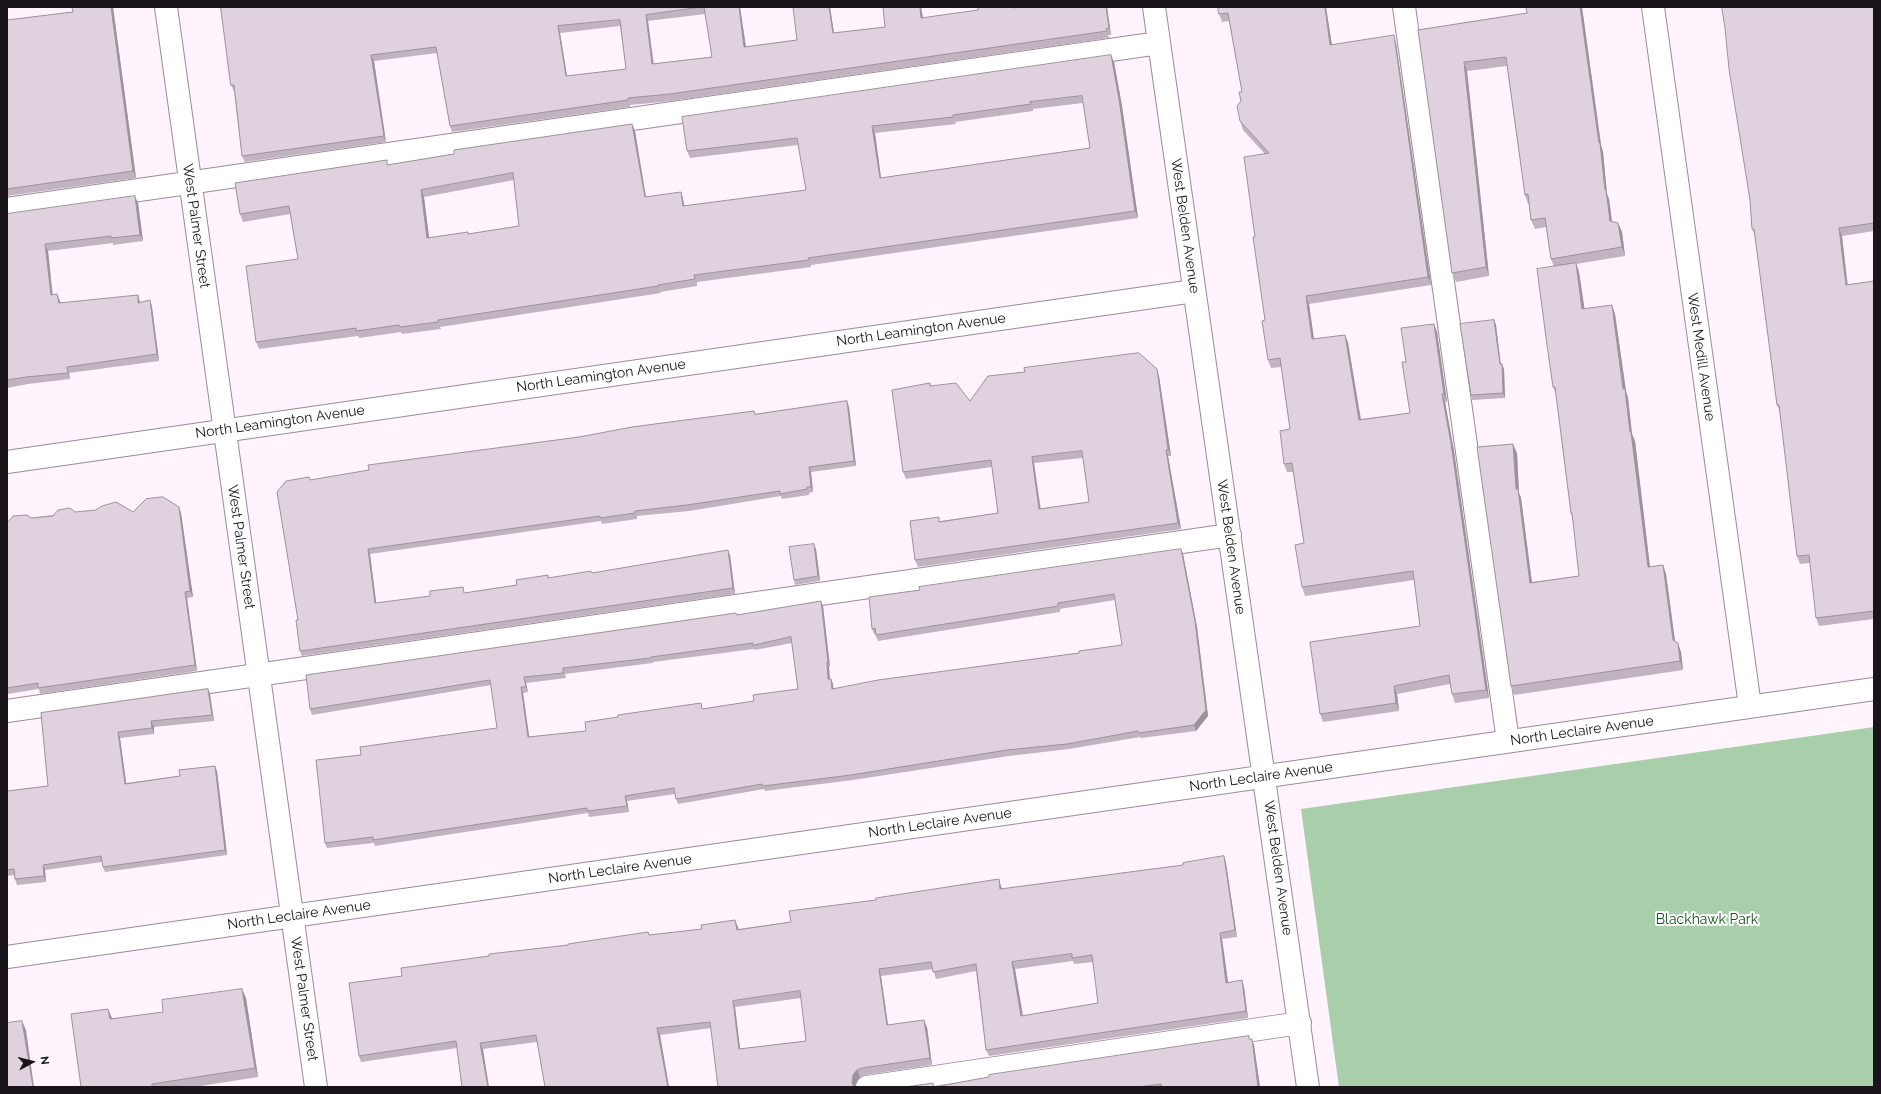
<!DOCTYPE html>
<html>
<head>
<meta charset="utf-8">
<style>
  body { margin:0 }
  #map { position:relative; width:1881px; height:1094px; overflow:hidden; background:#fff3fe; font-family:Raleway,sans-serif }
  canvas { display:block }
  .frame { position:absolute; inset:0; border:8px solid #191419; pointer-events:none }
  .north { position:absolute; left:12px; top:1042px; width:40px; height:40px; -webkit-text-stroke:3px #fff; paint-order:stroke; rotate:83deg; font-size:11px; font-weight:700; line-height:16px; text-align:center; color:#191419 }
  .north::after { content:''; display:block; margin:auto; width:14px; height:18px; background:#191419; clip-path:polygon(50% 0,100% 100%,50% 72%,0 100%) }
</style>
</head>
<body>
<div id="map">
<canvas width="1881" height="1094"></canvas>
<div class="frame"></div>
<div class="north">N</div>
</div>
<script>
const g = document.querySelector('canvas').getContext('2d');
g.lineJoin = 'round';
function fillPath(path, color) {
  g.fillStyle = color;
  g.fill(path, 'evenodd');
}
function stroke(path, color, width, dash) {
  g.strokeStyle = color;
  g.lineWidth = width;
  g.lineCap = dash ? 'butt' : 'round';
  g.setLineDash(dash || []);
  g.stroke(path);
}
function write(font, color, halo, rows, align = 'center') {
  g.font = font + ' Raleway,sans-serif';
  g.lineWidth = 4;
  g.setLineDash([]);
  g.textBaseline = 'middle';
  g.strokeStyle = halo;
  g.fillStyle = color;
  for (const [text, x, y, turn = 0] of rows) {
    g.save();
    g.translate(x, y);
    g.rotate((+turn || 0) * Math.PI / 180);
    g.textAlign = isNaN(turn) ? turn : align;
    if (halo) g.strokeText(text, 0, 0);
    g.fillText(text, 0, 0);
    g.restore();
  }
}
fillPath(new Path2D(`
  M1874 727V1087H1339L1301 809Z`), '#a8cfa9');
const minor = new Path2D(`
  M166 7 316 1087
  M1154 7 1308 1087
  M1404 7 1508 741
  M1653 7 1750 706
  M7 209 1159 43
  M7 462 1194 291
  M7 711 1230 535
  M7 957 1874 689
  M867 1087 1300 1023`);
stroke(minor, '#9a8c99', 24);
stroke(minor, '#fff', 22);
fillPath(new Path2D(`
  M72 7H113L136 178 7 196V20L73 12Z
  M221 7H740L746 47 797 40 830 7 834 33 885 27 883 7H921L923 18 978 10V7H1015V8L1107 7 1111 35H1108L1109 38 672 101 630 105V107L452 132 450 126 437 53 374 61 386 142 245 162 242 156 234 91V92L231 85ZM705 14 712 57 654 64 648 21ZM620 26 626 69 567 76 560 33Z
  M1218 7H1326L1332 45 1396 43 1431 285 1309 304 1314 339 1345 335 1348 343 1361 419 1410 413 1406 362 1434 324 1437 332 1447 402H1445L1454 451 1489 698 1455 703 1452 694 1450 684 1397 694 1399 711 1323 722 1320 714 1420 626 1414 580 1305 596 1302 587 1304 543 1293 472H1287L1284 464 1290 429 1281 367 1271 368 1268 360 1265 320 1255 237 1265 154 1243 130 1240 121 1242 92 1229 21 1222 22 1219 14Z
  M1526 7H1582L1601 145 1603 152 1607 194 1609 199 1612 222 1618 223 1622 232 1625 256 1576 264 1579 272 1584 309 1615 314 1626 391 1628 398 1632 434 1635 441 1650 567 1663 565 1666 574 1675 641 1681 652 1683 670 1514 695 1511 686 1517 453 1519 493 1521 498 1532 582 1579 576 1573 520 1571 513 1556 394 1553 387 1554 267 1551 259 1546 227 1535 229 1531 220 1529 204H1528L1525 195 1507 66 1467 71 1489 276 1456 282 1452 273 1418 30 1527 13Z
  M1874 7V231L1842 236 1848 285 1874 281V619L1819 626 1816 618 1810 563 1800 564 1797 556 1780 412 1777 405 1755 236 1752 229 1750 200 1725 28Z
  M1114 62 1122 106 1138 218 811 265V267L697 282V286L660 292 661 293 440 327 441 329 402 334 401 332 359 338 358 336 259 349 256 342 298 259 290 214 243 222 240 214 388 165 632 124 635 131 646 197 681 192 683 199 684 206 806 190 798 145 690 158 687 151ZM1083 103 1090 148 881 178 875 133 956 124 955 122 1033 111V109ZM514 180 519 226 468 234 429 238 424 197Z
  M138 203 143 241 113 245V243L48 251 53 295 57 294 60 303 140 302 150 300 152 307 159 361 69 373 70 379 28 384 7 388V214Z
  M1494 320 1496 325 1501 364 1504 369 1505 398 1472 400 1471 395Z
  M1159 376 1171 456H1168L1181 529 918 567 915 560 940 521 998 513 992 467 906 479 903 472 930 383 931 386 970 401ZM1083 458 1089 502 1041 509 1034 463Z
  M847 401 849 407 856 466 811 472 813 492 809 493V495L782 499 781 496 689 511 637 516V519L602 524 601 521 370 554 376 603 465 593 517 585 548 575 549 578 592 573 730 555 735 594 302 656 300 651 298 620 309 477 310 480 579 437 754 411 755 414Z
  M179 507 181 513 193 597 187 598 197 671 40 694 39 689 7 694V523L31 518 75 512H133Z
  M816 549 820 581 795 585 794 580Z
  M1183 554 1197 627 1208 716 1196 731 1141 738 1140 737 1069 749 1009 756 853 780 765 791 764 789 678 804 676 799 675 794 627 801 629 812 589 817 588 813 375 846 374 843 327 848 325 843 361 755 497 728 491 685 312 715 310 709 737 615 823 606 830 667H829L830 679 833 684V689L1079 653 1122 645 1115 600 1060 609V612L878 641 875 634H874L872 629 920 590ZM792 643 798 689 754 701 703 709 586 731 529 737 523 693 528 692 526 683 566 678 565 674 653 663V662L754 649 755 650Z
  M208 689 210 694 214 721 154 727V734L120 738 126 783 217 771 227 855 105 872 103 867 102 862 45 870 46 882 17 885 15 879 14 875 7 876V791L48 786 41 713Z
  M1224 856 1226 863 1237 937 1222 939 1228 982 1244 987 1248 1018 989 1056 986 1050 976 971 936 979 933 969 881 976 888 1025 927 1027 932 1065 865 1075 860 1077 856 1082 855 1087H718L711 1028 660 1035 669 1087H545L537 1042 483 1049 457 1048 361 1062 359 1056 402 976 568 945 702 929 735 920 738 929 791 922 1001 886 1002 889 1183 865ZM1073 961 1074 964 1093 962 1098 1003 1022 1016 1015 969ZM801 998 806 1041 740 1049 735 1007Z
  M242 989 246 998 258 1077 194 1087H81L112 1018V1019L163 1012Z
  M1250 1039 1254 1045 1260 1087H905L934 1086Z`), '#c1b4c0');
fillPath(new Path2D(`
  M111 7H113L136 178 133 171Z
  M739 7H740L747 54 744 47Z
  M829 7H830L835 40 833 33Z
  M920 7H921L924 24 921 18Z
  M1106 7H1107L1111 35 1109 28Z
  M1325 7H1326L1333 53 1330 45Z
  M1580 7H1582L1601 145 1603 152 1607 194 1609 199 1613 230 1610 221 1605 190Z
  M646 15 648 21 654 71 652 64Z
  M558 26 560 33 568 82 566 76Z
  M1394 35 1396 43 1431 285 1428 277Z
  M371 55 374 61 386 142 384 136Z
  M1111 55 1114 62 1122 106 1138 218 1135 211Z
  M1464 62 1467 71 1489 276 1486 267Z
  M632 124 635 131 647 204 645 197Z
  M872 126 875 133 882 185 880 178Z
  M421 190 424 197 430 245 427 238Z
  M681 192 683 199 686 213 683 206Z
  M135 196 138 203 143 241 140 235Z
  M1618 223 1622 232 1625 256 1622 247Z
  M1839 228 1842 236 1848 293 1846 285Z
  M45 244 48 251 53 302 51 295Z
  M1576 263 1579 272 1586 318 1582 309Z
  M57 294 60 301 61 310 59 303Z
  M138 295 140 302 141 309 138 303Z
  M1306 296 1309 304 1315 347 1312 339Z
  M150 300 152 307 159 361 157 354Z
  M1612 305 1615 314 1626 391 1628 398 1632 434 1635 441 1651 576 1648 567Z
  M1494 320 1496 325 1501 369 1500 364Z
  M1434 324 1437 332 1447 402 1444 394Z
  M1345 335 1348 343 1362 428 1359 420Z
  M1502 364 1504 369 1505 398 1503 393Z
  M67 367 69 373 70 379 68 373Z
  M1157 369 1159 376 1171 456 1168 449Z
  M1442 394 1445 402 1454 451 1489 698 1486 690Z
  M847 401 849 407 856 466 854 461Z
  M1513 444 1517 453 1519 493 1521 498 1533 592 1530 583 1516 489Z
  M1166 450 1168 456 1181 529 1178 523Z
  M1032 457 1034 463 1041 516 1039 509Z
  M809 467 811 472 813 492 811 487Z
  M179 507 181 513 193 597 190 591Z
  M814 544 816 549 820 581 818 576Z
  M368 549 370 554 377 609 375 603Z
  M1181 549 1183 554 1197 627 1208 716 1196 731 1194 725Z
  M728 550 730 555 735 594 733 588Z
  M1663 565 1666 574 1676 649 1673 640Z
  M185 592 187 598 197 671 195 665Z
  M821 601 823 606 830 667 828 662Z
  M1678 643 1681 652 1683 670 1680 661Z
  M827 662 829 667 830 685 828 679Z
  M524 677 526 683 528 692 526 687Z
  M831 679 833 684 834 695 832 689Z
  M1394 686 1397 694 1399 711 1396 703Z
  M521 687 523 693 530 742 528 737Z
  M208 689 210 694 214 721 212 715Z
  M151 721 154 727V734L152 728Z
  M118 732 120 738 127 789 125 784Z
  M215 766 217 771 227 855 225 850Z
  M625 796 627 801 629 812 627 806Z
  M1224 856 1226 863 1237 937 1235 930Z
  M43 865 45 870 46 882 44 876Z
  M999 879 1001 886 1003 895 1000 889Z
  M735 920 738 927 739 936 737 930Z
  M1220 933 1222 939 1229 989 1226 983Z
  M1012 962 1015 969 1024 1022 1021 1016Z
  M879 969 881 976 889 1032 887 1025Z
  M1242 980 1244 987 1248 1018 1246 1011Z
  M242 989 246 998 258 1077 255 1068Z
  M733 1001 735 1007 741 1056 739 1049Z
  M108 1009 112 1018 113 1028 110 1019Z
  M924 1020 927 1027 932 1065 930 1058Z
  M22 1021 26 1030 34 1087H33Z
  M657 1028 660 1035 669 1087H668Z
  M1252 1039 1254 1045 1260 1087H1258Z
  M480 1043 483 1049 489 1087H488Z
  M857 1070 860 1077 856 1082 855 1087H854L852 1083 853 1075Z`), '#9d929c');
const building = new Path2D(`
  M72 7H111L133 171 7 189V20L73 12Z
  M221 7H739L744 47 797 40 793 7H829L833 33 885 27 883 7H920L921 18 978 10V7H1014V8L1020 7H1106L1109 28 1106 29 1107 31 670 94 628 98V100L450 126 436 47 371 55 384 136 242 156 234 85H231ZM704 7 712 57 652 64 646 15ZM620 20 626 69 566 76 558 26Z
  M1218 7H1325L1330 45 1394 35 1428 277 1306 296 1312 339 1345 335 1359 420 1410 413 1402 362H1406L1401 328 1434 324 1444 394H1442L1451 443 1486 690 1452 694 1449 675 1394 686 1396 703 1320 714 1310 642 1420 626 1413 571 1302 587 1295 545 1304 543 1292 463 1284 464 1280 431 1290 429 1280 358 1268 360 1262 321 1265 320 1253 237H1255L1244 157 1269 153 1240 121 1237 106 1241 101 1239 92H1242L1228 13 1219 14Z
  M1526 7H1580L1599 143H1600L1605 190H1606L1610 221 1618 223 1622 247 1551 259 1545 218 1531 220 1528 194 1525 195 1506 57 1464 62 1486 267 1452 273 1418 30 1527 13Z
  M1722 7H1874V223L1839 228 1846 285 1874 281V611L1816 618 1809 555 1797 556 1779 405H1777L1754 229H1752L1750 200 1729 69 1725 28Z
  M1111 55 1119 99 1135 211 808 258 809 260 694 275 695 279 658 285V286L438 320V322L400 327 399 325 356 331V328L256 342 246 266 298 259 289 206 240 214 235 183 387 160V165L454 154V150L632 124 645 197 681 192 683 206 806 190 797 138 687 151 682 117ZM1082 96 1090 148 880 178 872 126 953 117V115L1031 104 1030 102ZM513 173 519 226 468 234V232L427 238 421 190Z
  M135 196 140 235 111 238V236L45 244 51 295 57 294 59 303 138 295V303L150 300 157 354 67 367 68 373 26 377 7 380V214Z
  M1576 263 1582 309 1612 305 1623 389H1625L1630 432H1631L1648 567 1663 565 1673 640 1678 643 1680 661 1511 686 1477 447 1513 444 1516 489H1518L1530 583 1579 576 1572 513H1571L1555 387H1553L1547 345 1537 269Z
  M1494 320 1500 364H1502L1503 393 1471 395 1460 324Z
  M1139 353 1157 369 1168 449 1166 450 1178 523 915 560 910 521 939 517V522L998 513 991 460 903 472 892 390 930 383V386L956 383 970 401 988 376 1025 372 1024 368ZM1082 451 1089 502 1039 509 1032 457Z
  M847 401 854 461 809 467 811 487H807V489L780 494V491L687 505 635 511V513L600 518V516L368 549 375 603 430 596V591L463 587 464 593 517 585 516 580 548 575V578L591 571 592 573 728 550 733 588 300 651 296 620H298L277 492 286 481 309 477 310 480 369 470 368 465 579 437 632 427 754 411 755 414Z
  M163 497 179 507 190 591 185 592 195 665 38 688V683L7 688V523L13 516 27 515 31 518 53 516 58 510 70 508 75 512 96 510 102 506 116 502 133 512 146 499Z
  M814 544 818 576 794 580 789 547Z
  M1181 549 1195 621 1206 710 1194 725 1139 733 1138 731 1067 744 1007 750 851 775 763 786 762 784 676 799 674 788 625 796 627 806 587 811V808L373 840V837L325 843 316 760 361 755 360 747 497 728 490 680 310 709 306 675 736 613 737 615 821 601 828 662H827L828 679H831L832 689 878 680 1079 653V651L1122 645 1114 594 1058 603V606L876 635 875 628 872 629 869 597 920 590 919 587ZM791 637 798 689 753 695 754 701 702 709 701 703 618 715V717L585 722 586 731 528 737 521 687H526L524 677 563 673V668L651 658V657L753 643V645Z
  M208 689 212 715 151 721 152 728 118 732 125 784 180 776 179 770 215 766 225 850 103 867 101 856 43 865 44 876 15 879 14 869 7 870V791L48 786 41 713Z
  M1224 856 1235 930 1220 933 1226 983 1242 980 1246 1011 986 1050 976 964 933 972 931 962 879 969 887 1025 924 1020 930 1058 862 1068 857 1070 853 1075 852 1083 854 1087H718L710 1022 657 1028 668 1087H545L536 1035 480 1043 488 1087H462L456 1041 359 1056 349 983 402 976 401 968 489 956V954L568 945V944L648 932 649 935 702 929 701 925 735 920 737 930 791 922 789 911 876 900V898L999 879 1000 889 1183 865V863ZM1072 954V958L1092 955 1098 1003 1021 1016 1012 962ZM800 991 806 1041 739 1049 733 1001Z
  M242 989 255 1068 152 1084V1087H81L71 1014 108 1009 110 1019 163 1012 162 1000Z
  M22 1021 33 1087H7V1023Z
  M1249 1036V1039H1252L1258 1087H1162L1161 1084 1138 1087H905L933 1083 934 1087 989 1077V1075Z`);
fillPath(building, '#e0d1df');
stroke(building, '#9d929c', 1);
write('14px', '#191419', '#fff', [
  ["West Palmer Street",196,226,82],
  ["West Belden Avenue",1185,226,82],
  ["North Leamington Avenue",921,330,-8],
  ["West Medill Avenue",1701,357,82],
  ["North Leamington Avenue",601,376,-8],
  ["North Leamington Avenue",280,422,-8],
  ["West Palmer Street",241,547,82],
  ["West Belden Avenue",1231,547,82],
  ["North Leclaire Avenue",1582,731,-8],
  ["North Leclaire Avenue",1261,777,-8],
  ["North Leclaire Avenue",940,823,-8],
  ["West Belden Avenue",1278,868,82],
  ["North Leclaire Avenue",620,869,-8],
  ["North Leclaire Avenue",299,915,-8],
  ["West Palmer Street",304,999,82]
]);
write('14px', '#16521e', '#fff', [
  ["Blackhawk Park",1707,920]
]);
</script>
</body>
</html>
